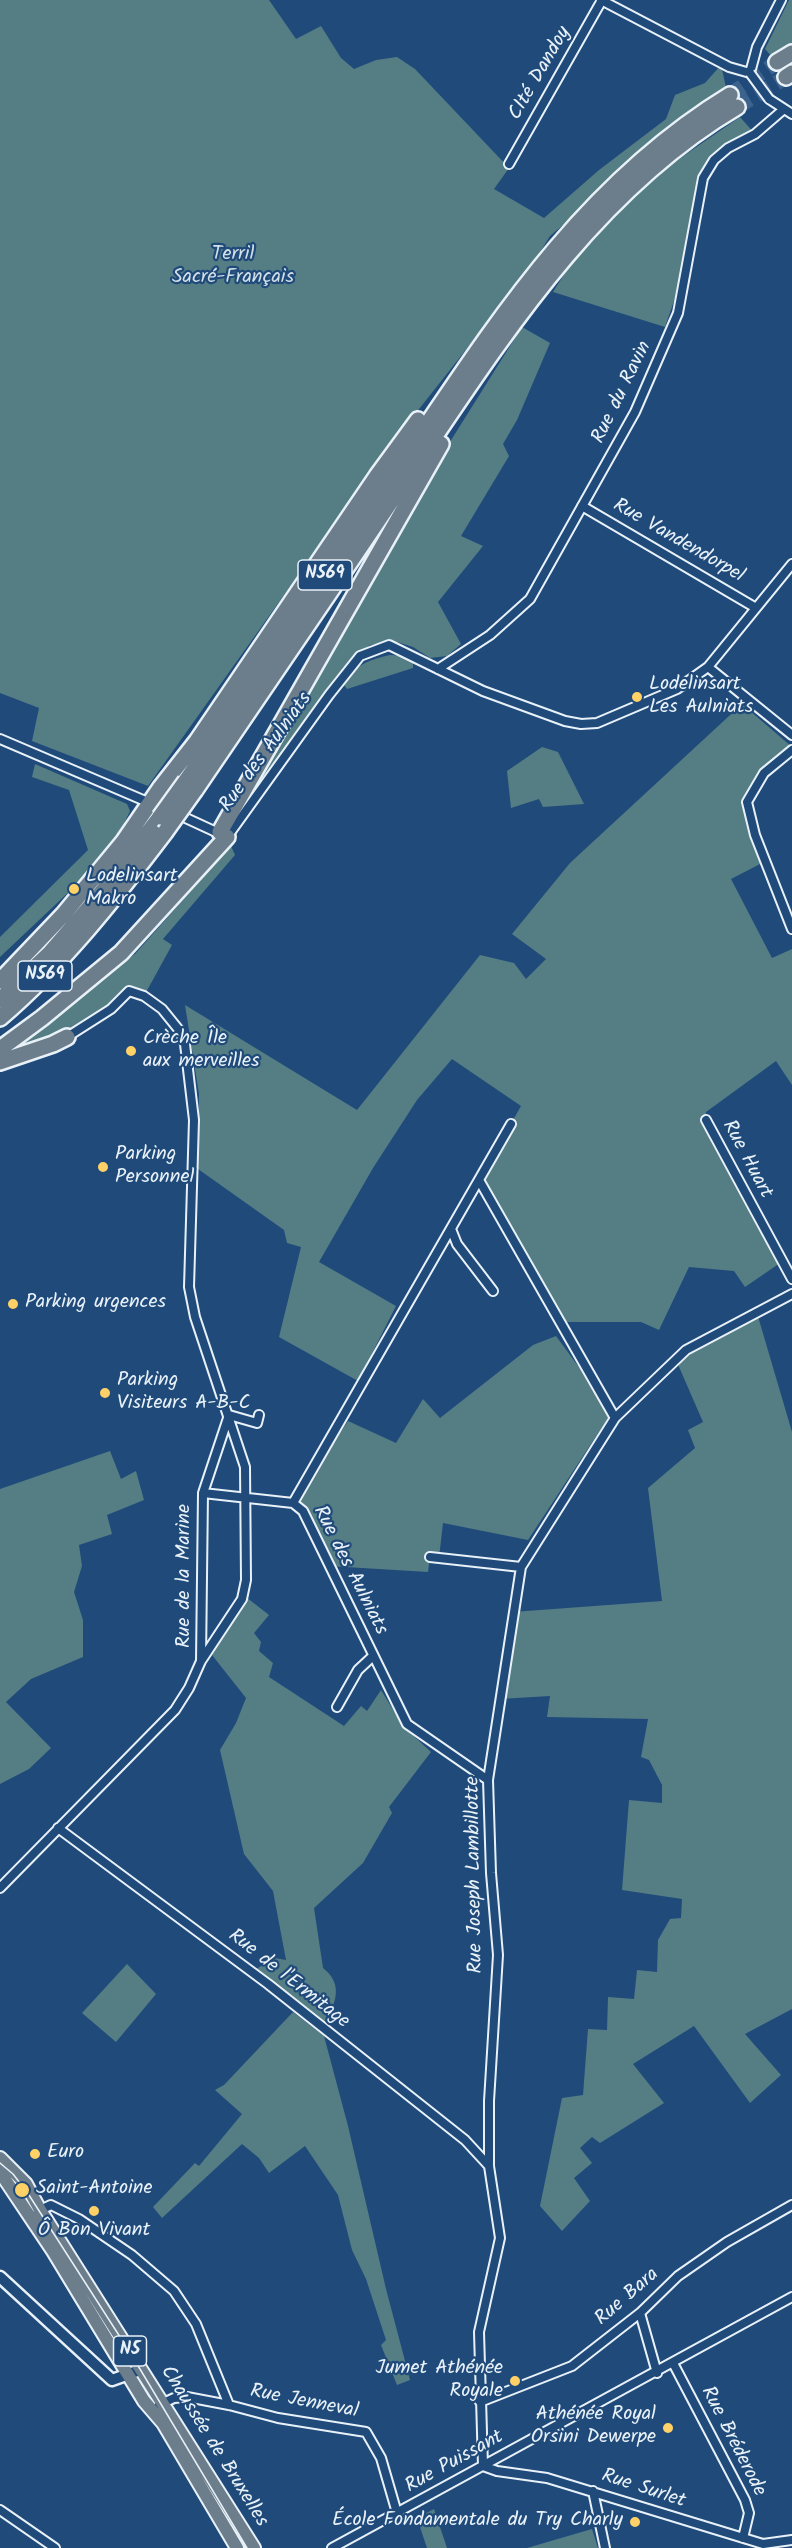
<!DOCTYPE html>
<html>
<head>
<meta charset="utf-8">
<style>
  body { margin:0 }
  canvas { display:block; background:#1f4a7a }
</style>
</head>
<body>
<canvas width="792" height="2548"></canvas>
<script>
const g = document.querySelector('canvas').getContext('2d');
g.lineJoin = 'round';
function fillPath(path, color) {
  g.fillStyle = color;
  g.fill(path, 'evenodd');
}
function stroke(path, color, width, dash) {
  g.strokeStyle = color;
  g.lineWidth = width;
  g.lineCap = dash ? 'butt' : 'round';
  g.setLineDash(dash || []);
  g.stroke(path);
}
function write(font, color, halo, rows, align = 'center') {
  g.font = font + ' Kalam,sans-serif';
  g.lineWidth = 4.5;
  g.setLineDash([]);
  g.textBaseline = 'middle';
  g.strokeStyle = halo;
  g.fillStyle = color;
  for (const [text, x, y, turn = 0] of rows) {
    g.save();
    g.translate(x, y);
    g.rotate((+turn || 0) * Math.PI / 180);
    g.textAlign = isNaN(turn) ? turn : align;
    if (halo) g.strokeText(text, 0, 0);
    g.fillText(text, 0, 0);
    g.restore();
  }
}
fillPath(new Path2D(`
  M0 0H269L296 39 321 26 341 58 354 69 376 60 397 57 415 69 509 168 494 189 544 218 599 170 666 119 675 95 705 83 721 65 728 96 669 136 550 236 529 270 393 442 148 786 32 741 39 708 0 693Z
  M789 0H792V44L772 57 765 49Z
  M740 117 755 134 728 148 711 169 693 202 686 266 665 327 553 292 579 251 660 172Z
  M522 327 550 343 517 420 503 444 509 456 461 536 483 546 438 602 461 644 447 656 430 658 413 647 397 642 370 645 342 671 254 789 249 790 349 624 416 496Z
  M390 655 407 656 413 660V668L347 689 344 685C351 666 371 659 390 655Z
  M742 704 792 747 754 780 747 802 762 863 731 879 772 958 792 949V1085L776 1061 706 1112V1120L783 1261 745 1287 734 1271 689 1267 659 1330 641 1322H560L479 1180 521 1106 452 1059 417 1100 373 1168 319 1262 396 1306 358 1381 279 1337 301 1247 287 1243 284 1230 198 1169 199 1094 185 1005 357 1110 480 955 514 963 526 979 546 959 512 934 570 863Z
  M542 747 558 752 584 804 543 807 539 799 511 808 507 771Z
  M35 764 127 804 130 811 110 853 0 957V937L88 850 69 790 32 777Z
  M231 846 235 855 163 939 172 945 144 996 129 991 105 1013 19 1056 8 1051 135 954Z
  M757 1313 792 1432V2009L745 2034 781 2075 750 2103 694 2026 633 2064 664 2103 600 2143 592 2137 580 2148 592 2163 574 2178 590 2201 562 2231 540 2206 562 2098 583 2095 588 2029 607 2030 608 1997 634 1999 637 1970 657 1972 658 1940 670 1919 681 1918 682 1899 622 1890 629 1800 662 1803V1785L649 1760 641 1757 648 1719 547 1717 550 1696 500 1699 513 1612 662 1601 648 1488 695 1448 688 1430 703 1422 676 1360Z
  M556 1336 612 1412 528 1540 443 1523 439 1558 430 1557 428 1572 329 1566 293 1503 348 1421 396 1443 423 1399 440 1418 533 1345Z
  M110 1451 121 1479 136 1471 144 1500 107 1515 112 1534 79 1545 82 1566 74 1592 83 1620V1657L31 1679 6 1702 51 1748 29 1769 0 1784V1489Z
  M246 1597 269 1615 254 1633 261 1642 259 1651 273 1663 269 1677 344 1726 361 1706 367 1711 381 1690 403 1726 431 1752 389 1807 392 1813 363 1863 314 1908 323 1968C345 1985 335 2006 322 2027L251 1972 275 1958 286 1960 273 1891 244 1854 220 1750 236 1723 246 1698 212 1655Z
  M127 1964 156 1994 116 2042 82 2013Z
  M293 2012 324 2036 348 2126 386 2289 409 2376 410 2380 397 2385 381 2345 386 2340 366 2279 352 2250 338 2195 305 2146 269 2173 259 2158 242 2144 162 2218 153 2207 195 2163 199 2166 242 2114 215 2090 224 2085Z
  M434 2509 447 2548H427L417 2518Z
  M592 2529 598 2548H527L585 2531Z`), '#547d84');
stroke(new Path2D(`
  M730 95 777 62
  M737 107 786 77`), '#3d638d', 15, [15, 8]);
const street = new Path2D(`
  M601 0 729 67 750 73 757 47 781 0
  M769 99 792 114
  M509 164 602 0
  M582 506 756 608
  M708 667 792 735
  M438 669 490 635 530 599 635 412 678 313 703 178 714 160 728 148 755 134 784 109
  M0 739 150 803
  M792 750 764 773 747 802 755 835 792 929
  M175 813 227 837 329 695 360 656 389 645 483 691 565 721 581 724 597 723 677 689 708 667 792 564
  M706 1120 792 1279
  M479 1180 615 1418
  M451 1229 457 1244 493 1291
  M229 1415 257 1423 259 1415
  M203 1493 293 1503
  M293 1503 511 1124
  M293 1503 303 1511 407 1724 488 1780
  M430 1557 521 1567
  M201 1661 203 1493 229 1415
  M337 1707 358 1670 373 1656
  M58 1828 268 1984 465 2140 489 2166
  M0 1888 175 1710 189 1688 201 1661 242 1599 246 1580 245 1467 195 1317 189 1287 194 1120 185 1044 179 1030 162 1009 144 996 129 991 111 1009 67 1037
  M38 2211 51 2205 79 2219 132 2255 174 2291 196 2324 229 2405
  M640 2313 657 2373
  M673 2363 745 2500 749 2513 743 2538
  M480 2402 572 2366 640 2313 678 2276 727 2242 792 2205
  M159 2405 174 2398 187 2397 229 2405 278 2418 366 2432 381 2458 397 2513
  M483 2466 479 2332 500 2238 489 2166V2101L498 1955 491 1873 488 1780 521 1567 615 1418 686 1350 792 1294
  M483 2466 497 2471 547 2478 763 2544 792 2540
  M593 2491 605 2548
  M0 2510 55 2548
  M332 2548 792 2297`);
const secondary = new Path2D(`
  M0 2277 112 2380 140 2370`);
const primary = new Path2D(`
  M0 2158 26 2184 40 2210 254 2548
  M0 2172 53 2251 144 2401 163 2423 237 2548`);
const highway = new Path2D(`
  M777 62 792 53
  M786 77 792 73
  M186 781C257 676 328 571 399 466 494 326 582 185 730 95
  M195 790C266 686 336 583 406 479 499 342 591 193 737 107
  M220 832 441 444
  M0 981 63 915 124 841 161 787 197 741 377 476 418 420
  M0 1000 50 953 94 902 160 817
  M0 1018C63 964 115 898 165 832
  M0 1049 42 1018 121 953 227 837
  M0 1062 53 1044 67 1037`);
stroke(street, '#e8f1f8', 12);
stroke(secondary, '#e8f1f8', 15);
stroke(primary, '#e8f1f8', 16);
stroke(highway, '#e8f1f8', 20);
stroke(street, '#1f4a7a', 8);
stroke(secondary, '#1f4a7a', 10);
stroke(primary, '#6c7d8b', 12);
stroke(highway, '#6c7d8b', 15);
stroke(new Path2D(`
  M0 2163 13 2174 27 2192 131 2354 247 2548`), '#e8f1f8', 1.5);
const streetBridge = new Path2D(`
  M750 73 769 99`);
const highwayBridge = new Path2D(`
  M160 817 186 781
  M165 832 195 790`);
stroke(streetBridge, '#e8f1f8', 12, []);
stroke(highwayBridge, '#e8f1f8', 20, []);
stroke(streetBridge, '#1f4a7a', 8);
stroke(highwayBridge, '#6c7d8b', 15);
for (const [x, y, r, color] of [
  [637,697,6,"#ffd166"],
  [74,889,6,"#ffd166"],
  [131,1051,6,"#ffd166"],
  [103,1167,6,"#ffd166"],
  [13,1304,6,"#ffd166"],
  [105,1393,6,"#ffd166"],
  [35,2154,6,"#ffd166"],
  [22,2190,8,"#ffd166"],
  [94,2211,6,"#ffd166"],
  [515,2381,6,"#ffd166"],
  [668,2428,6,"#ffd166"],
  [635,2522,6,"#ffd166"]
]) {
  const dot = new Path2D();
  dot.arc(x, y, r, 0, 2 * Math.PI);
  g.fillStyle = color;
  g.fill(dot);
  stroke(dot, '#1f4a7a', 2);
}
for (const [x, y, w] of [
  [325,575,54],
  [45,976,54],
  [130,2351,33]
]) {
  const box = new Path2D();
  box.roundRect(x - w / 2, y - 15, w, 30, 4.5);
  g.fillStyle = '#1f4a7a';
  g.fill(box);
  stroke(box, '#e8f1f8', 1.5);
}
write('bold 18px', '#e8f1f8', null, [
  ["N569",325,575],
  ["N569",45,976],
  ["N5",130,2351]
]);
write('20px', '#e8f1f8', '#1f4a7a', [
  ["CIté Dandoy",541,74,-60],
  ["Rue du Ravin",623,393,-64],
  ["Rue Vandendorpel",678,542,30],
  ["Rue des Aulniats",267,753,-54],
  ["Rue Huart",746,1160,62],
  ["Rue des Aulniats",349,1571,63],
  ["Rue de la Marine",186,1576,-90],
  ["Rue Joseph Lambillotte",476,1875,-91],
  ["Rue de l'Ermitage",288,1980,38],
  ["Rue Bara",628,2298,-41],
  ["Rue Jenneval",304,2403,11],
  ["Rue Bréderode",732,2442,63],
  ["Chaussée de Bruxelles",213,2447,58],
  ["Rue Puissant",455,2463,-29],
  ["Rue Surlet",643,2490,18]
]);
write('20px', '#d2e0e7', '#1f4a7a', [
  ["Terril",233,256],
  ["Sacré-Français",233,279]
]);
write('20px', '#e8f1f8', '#1f4a7a', [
  ["Lodelinsart",649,686],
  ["Les Aulniats",649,709],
  ["Lodelinsart",86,878],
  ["Makro",86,901],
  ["Crèche Île",143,1040],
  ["aux merveilles",143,1063],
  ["Parking",115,1156],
  ["Personnel",115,1179],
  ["Parking urgences",25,1304],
  ["Parking",117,1382],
  ["Visiteurs A-B-C",117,1405],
  ["Euro",47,2154],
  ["Saint-Antoine",36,2190],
  ["Ô Bon Vivant",94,2232,"center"],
  ["Jumet Athénée",503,2370,"right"],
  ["Royale",503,2393,"right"],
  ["Athénée Royal",656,2416,"right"],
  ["Orsini Dewerpe",656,2439,"right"],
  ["École Fondamentale du Try Charly",623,2522,"right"]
], 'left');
</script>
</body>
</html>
